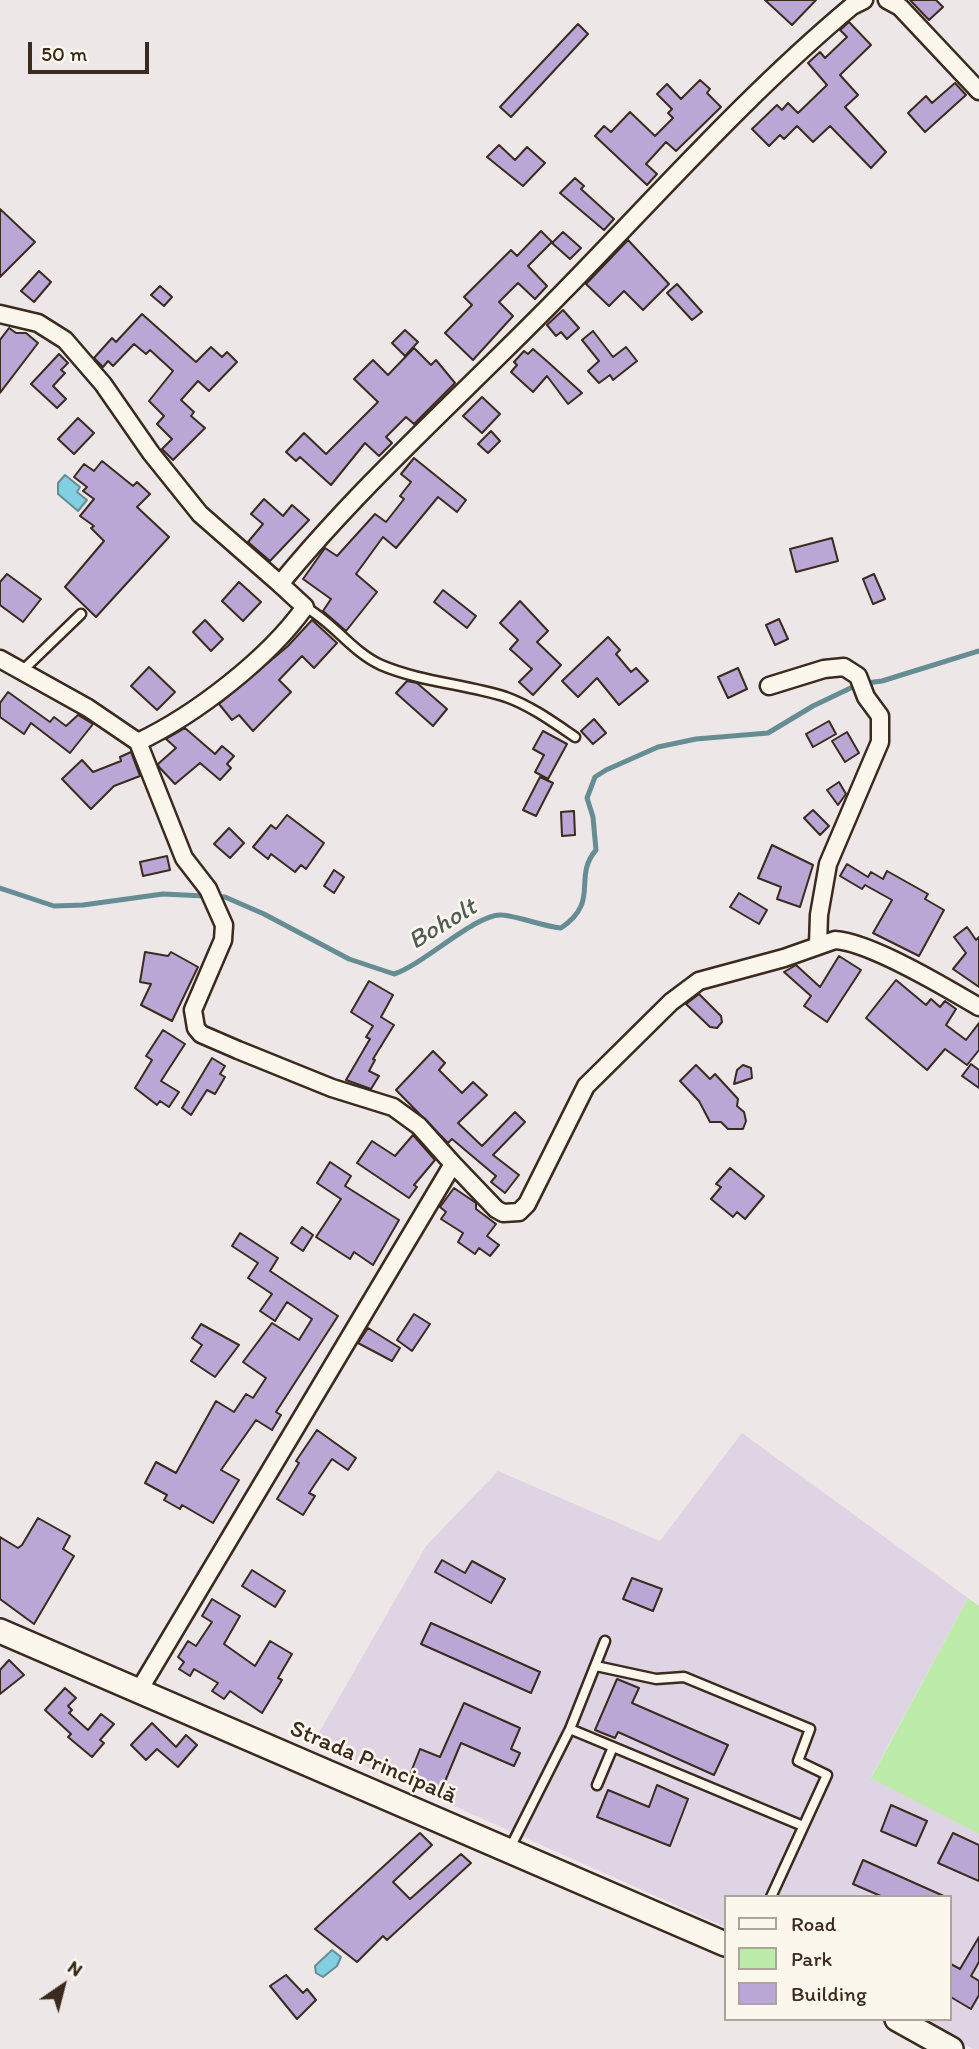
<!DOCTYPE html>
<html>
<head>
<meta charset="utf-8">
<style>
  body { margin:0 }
  #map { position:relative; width:979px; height:2049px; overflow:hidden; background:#eee7e8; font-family:Itim,sans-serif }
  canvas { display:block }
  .legend { position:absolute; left:724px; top:1895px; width:228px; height:126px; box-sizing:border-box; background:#fbf7ec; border:2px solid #aea59a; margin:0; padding:9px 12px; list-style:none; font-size:21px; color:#3b2a1e }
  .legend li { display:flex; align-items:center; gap:14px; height:35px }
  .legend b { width:35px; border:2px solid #aea59a }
  .north { position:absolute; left:28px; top:1951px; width:70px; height:70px; -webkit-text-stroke:5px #fbf7ec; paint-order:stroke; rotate:35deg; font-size:19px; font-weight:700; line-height:28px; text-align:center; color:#3b2a1e }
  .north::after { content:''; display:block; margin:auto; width:24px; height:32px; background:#3b2a1e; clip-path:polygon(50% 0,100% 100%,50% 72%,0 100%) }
  .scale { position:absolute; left:28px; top:42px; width:121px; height:32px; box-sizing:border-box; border:4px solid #3b2a1e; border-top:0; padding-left:9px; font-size:21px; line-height:24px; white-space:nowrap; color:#3b2a1e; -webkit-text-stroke:5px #fbf7ec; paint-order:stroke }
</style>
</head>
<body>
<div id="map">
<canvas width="979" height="2049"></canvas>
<ul class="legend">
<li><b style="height:9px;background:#fbf7ec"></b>Road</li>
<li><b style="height:19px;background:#bdecaa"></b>Park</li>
<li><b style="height:19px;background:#bba7d6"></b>Building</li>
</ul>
<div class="north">N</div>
<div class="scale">50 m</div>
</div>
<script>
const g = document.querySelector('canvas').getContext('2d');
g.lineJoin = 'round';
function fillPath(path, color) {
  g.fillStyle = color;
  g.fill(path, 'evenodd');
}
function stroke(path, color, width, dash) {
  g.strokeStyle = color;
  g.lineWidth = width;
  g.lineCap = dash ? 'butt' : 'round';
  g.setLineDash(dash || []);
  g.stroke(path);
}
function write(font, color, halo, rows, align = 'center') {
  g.font = font + ' Itim,sans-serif';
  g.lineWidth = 5;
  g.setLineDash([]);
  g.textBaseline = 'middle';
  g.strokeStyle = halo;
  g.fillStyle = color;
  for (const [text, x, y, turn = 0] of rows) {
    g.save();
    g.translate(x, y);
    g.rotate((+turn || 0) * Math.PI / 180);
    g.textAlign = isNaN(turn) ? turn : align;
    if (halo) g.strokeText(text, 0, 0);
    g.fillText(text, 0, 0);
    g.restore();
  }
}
fillPath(new Path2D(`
  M742 1433 968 1598 871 1777 979 1834V2049H973L918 2019H949V1897H725V1927L313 1743 426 1546 498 1471 660 1541Z`), '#dfd4e3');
fillPath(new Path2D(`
  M968 1598 979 1606V1834L871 1778Z`), '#bdecaa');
const water = new Path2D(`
  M65 475 80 487 77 492 87 500 78 511 58 494V483Z
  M332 1950 341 1957 337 1966 323 1977 316 1973 315 1966Z`);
fillPath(water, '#82cfe1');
stroke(water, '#668d93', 2);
stroke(new Path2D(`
  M0 888 54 906 83 905 163 894 225 897 264 914 349 959 394 974C423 965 478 912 502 915 522 917 541 926 561 928 601 901 572 878 596 850L593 817 587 798 595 777 606 770 658 747 696 739 768 733 813 706 859 684 882 681 979 651`), '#668d93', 5);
const building = new Path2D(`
  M765 0H816L792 25Z
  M910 0H936L943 7 929 20Z
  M849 22 871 45 840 75 858 95 845 107 886 152 871 168 830 126 813 142 797 126 784 139 780 135 769 146 752 129 777 105 782 110 788 103 798 113 827 85 808 63 820 52 825 58 847 37 840 30Z
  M578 24 588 34 511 117 500 107Z
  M700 80 710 89 707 93 721 107 676 151 666 142 646 164 657 174 647 185 595 136 604 126 611 132 630 112 655 136 673 118 668 113 672 109 657 94 667 84 681 99Z
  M955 83 966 95 925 132 908 113 926 96 932 103Z
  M499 145 515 160 527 147 545 163 523 186 487 157Z
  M575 178 584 186 581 189 614 219 604 230 560 193Z
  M0 209 35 242 0 277Z
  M541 231 552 242 528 266 547 286 535 299 518 283 499 302 513 316 473 360 445 333 472 305 464 297 511 250 517 256Z
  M563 232 581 248 570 259 552 243Z
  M628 240 669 284 643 310 624 291 609 306 586 284Z
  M39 271 51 282 34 302 21 291Z
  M677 284 702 312 692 320 667 293Z
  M160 286 172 297 164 306 151 295Z
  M563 310 579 328 567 339 561 332 556 336 547 325Z
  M142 314 196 362 211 347 222 357 227 352 237 362 209 391 198 381 181 400 194 412 191 416 205 428 173 460 162 449 172 439 157 424 164 416 149 401 173 371 150 350 146 354 134 344 113 366 108 361 103 367 94 358 112 338 116 342Z
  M9 328 16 333H26L38 343 0 393V340Z
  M405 330 418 342 405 356 392 343Z
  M593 331 613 357 626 347 637 361 613 380 610 375 599 383 588 371 599 361 582 340Z
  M414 348 431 365 436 360 455 383 414 424 406 417 386 437 392 443 379 456 365 443 331 485 300 457 296 461 286 452 304 433 326 454 378 402 354 379 373 360 388 375Z
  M533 349 549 363 582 393 568 404 547 376 533 392 511 372 517 365 514 362 524 351 528 354Z
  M59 354 68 363 61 370 65 373 53 386 66 399 57 408 31 384Z
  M482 397 500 414 482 433 463 416Z
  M78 418 94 433 74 454 58 439Z
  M491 431 500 441 488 453 478 444Z
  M414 458 466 500 457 512 438 497 396 548 383 537 356 574 377 592 346 631 323 611 331 599 303 579 325 548 337 556 375 514 386 522 404 499 400 496 411 482 401 474Z
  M102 461 133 486 137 482 150 494 137 507 169 537 96 617 65 587 104 541 91 528 94 526 80 516 94 499 83 491 87 487 74 477 84 464 94 471Z
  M264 499 283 516 292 505 309 520 270 561 248 542 263 524 251 514Z
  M832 538 838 561 796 572 790 549Z
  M7 574 41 599 23 622 0 605V582Z
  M874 574 885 599 873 604 863 579Z
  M239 582 261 602 243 621 222 601Z
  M443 590 476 616 467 628 434 602Z
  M520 601 548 631 537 642 561 665 533 695 519 682 532 669 510 649 518 640 500 623Z
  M779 619 788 639 775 645 766 625Z
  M205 620 223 639 211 651 193 632Z
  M312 620 337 643 314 668 302 656 279 680 291 692 253 731 239 715 232 720 219 704 288 646Z
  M608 637 620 650 616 654 631 672 636 668 648 681 619 705 597 678 578 697 562 681Z
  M149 667 175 692 157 710 131 686Z
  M738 668 747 689 728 698 718 677Z
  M407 681 417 683 447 709 433 726 396 693Z
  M8 692 50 722 54 717 66 726 78 715 93 724 70 753 31 723 24 734 0 717V703Z
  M594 719 606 733 593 744 581 731Z
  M829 721 836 734 813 747 806 734Z
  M185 728 215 754 222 746 234 756 227 764 231 768 220 780 200 763 175 784 159 767 158 764 176 748 166 739Z
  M543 731 567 744 548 779 535 772 544 755 533 749Z
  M847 732 859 753 845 762 832 741Z
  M131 752 140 776 114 786 91 809 62 779 82 760 93 772 121 761 120 757Z
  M540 777 553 783 536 816 523 810Z
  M839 782 846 794 838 805 827 790Z
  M813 810 829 826 820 835 804 818Z
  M574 811 575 835 562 836 561 812Z
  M287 815 324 843 306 869 301 865 295 872 271 854 268 859 253 847 271 825 276 829Z
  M229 828 244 843 230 858 214 844Z
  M772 845 813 865 800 907 777 899 781 887 758 878Z
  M167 856 170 870 143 876 140 862Z
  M847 864 868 877 871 872 883 879 887 871 928 894 925 899 944 910 919 956 873 933 892 900 865 885 862 889 840 876Z
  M334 870 344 877 334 893 324 886Z
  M739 893 767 910 759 924 730 907Z
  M967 927 976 940 979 937V987L953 969 966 953 954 937Z
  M145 952 168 956 171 952 198 967 172 1021 141 1005 151 984 140 982Z
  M839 956 861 970 827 1022 804 1006 811 996 784 972 796 965 820 987Z
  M896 980 926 1005 931 999 940 1007 945 1001 956 1009 946 1025 966 1040 979 1023V1050L967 1065 945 1049 927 1070 866 1018Z
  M369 981 393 995 381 1017 394 1025 373 1059 375 1060 369 1071 379 1076 371 1089 346 1080 370 1039 366 1037 373 1026 351 1012Z
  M699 994 721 1016 722 1022 717 1028 710 1027 686 1004Z
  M163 1030 185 1044 161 1081 179 1092 169 1107 160 1101 157 1105 135 1088 152 1060 146 1056Z
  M433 1051 445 1063 439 1070 462 1093 473 1082 487 1095 458 1123 482 1146 515 1112 525 1122 493 1155 519 1175 505 1193 491 1182 496 1176 452 1139 448 1143 396 1090Z
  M212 1058 225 1066 220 1074 225 1077 215 1094 207 1090 191 1115 182 1108Z
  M971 1064 979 1070V1088L962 1076Z
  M696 1065 710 1079 715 1074 738 1099 737 1106 744 1112 746 1121 743 1129H728L721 1122H710L699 1101 680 1081Z
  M743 1065 751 1068 752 1078 734 1084 737 1070Z
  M413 1135 435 1160 414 1185 417 1187 409 1198 357 1163 372 1141 395 1156Z
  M330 1162 351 1176 345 1186 399 1220 373 1265 354 1252 350 1259 316 1237 341 1199 317 1183Z
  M730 1168 764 1196 745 1219 737 1212 733 1217 711 1199 721 1187 716 1184Z
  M454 1188 476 1203V1209L496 1224 487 1236 499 1245 490 1256 479 1248 475 1254 458 1242 463 1233 441 1219 446 1212 440 1207Z
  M302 1227 313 1235 303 1251 291 1243Z
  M240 1233 278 1258 270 1271 338 1316 276 1412 281 1415 272 1430 256 1420 221 1470 239 1480 213 1523 182 1505 180 1509 164 1500 167 1495 145 1483 156 1462 176 1473 216 1401 234 1412 246 1394 253 1398 266 1378 243 1362 272 1323 299 1340 312 1319 287 1302 275 1321 260 1311 272 1294 248 1278 258 1263 232 1246Z
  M414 1314 430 1324 412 1351 397 1340Z
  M201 1324 239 1345 215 1377 191 1361 202 1345 192 1338Z
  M368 1328 400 1348 392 1361 358 1343Z
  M317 1430 356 1458 348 1470 332 1459 309 1493 315 1496 303 1515 277 1499 299 1463 296 1461Z
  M38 1518 70 1536 63 1549 74 1556 34 1624 0 1599V1537L18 1548 22 1545Z
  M442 1560 465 1573 472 1561 505 1579 491 1603 435 1572Z
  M252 1570 285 1591 275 1607 242 1586Z
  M632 1578 662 1589 653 1611 623 1599Z
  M212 1599 240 1616 224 1644 255 1666 270 1641 292 1654 278 1678 282 1680 262 1713 230 1691 224 1699 212 1691 218 1683 194 1669 190 1676 179 1669 184 1662 178 1657 188 1641 196 1646 212 1622 202 1616Z
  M431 1623 540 1672 531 1693 421 1644Z
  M9 1660 24 1675 0 1694V1670Z
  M617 1679 639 1688 632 1703 728 1745 714 1775 618 1732 615 1738 595 1730Z
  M65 1688 76 1698 68 1706 72 1710 69 1713 88 1730 101 1714 114 1724 100 1740 104 1743 92 1757 68 1737 71 1734 45 1710Z
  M464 1703 520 1728 511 1749 520 1753 514 1766 461 1743 441 1791 409 1777 420 1749 440 1757Z
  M152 1723 176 1747 186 1735 197 1745 178 1767 157 1749 146 1760 131 1745Z
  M657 1785 688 1799 670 1846 597 1817 608 1790 649 1807Z
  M891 1805 927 1821 916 1846 881 1831Z
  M420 1833 432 1845 393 1882 410 1899 461 1854 471 1863 387 1940 383 1936 357 1962 315 1929Z
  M953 1833 979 1845V1881L938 1863Z
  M863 1860 946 1897H883L853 1884Z
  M979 1937V1962L971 1976 979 1981V1995L971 2009 949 1996V1963L960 1969Z
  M286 1975 303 1993 307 1989 316 2000 297 2019 270 1986Z`);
fillPath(building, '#bba7d6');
stroke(building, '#3b2a1e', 2);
const lane = new Path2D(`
  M305 607C333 622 352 652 381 665 421 682 465 684 506 697 531 706 553 722 575 737
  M23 670 81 614
  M596 1666 656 1679 684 1677 810 1729 798 1761 827 1775 771 1897
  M570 1729 803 1826
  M597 1785 613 1747
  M510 1848 570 1729 605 1641`);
const street = new Path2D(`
  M887 0 900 7 979 91
  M0 314 38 323 65 340 103 384 151 453 200 514 280 584
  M0 659 88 708 138 742 184 858 208 889 224 925 223 940 193 1010 196 1028 201 1034 238 1050 332 1088 393 1107 419 1126 453 1164
  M769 686 824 669 844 667 858 676 866 697 880 716V742L828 864 819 915 818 945
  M138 742C195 715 268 659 305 607L280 584C366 479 469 389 563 292 658 195 748 93 852 6L864 0
  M138 1692 453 1164 496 1209 503 1213 519 1212 527 1204 586 1086 671 1002 699 981 784 958 835 940C870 942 947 988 979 1007`);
const secondary = new Path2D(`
  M0 1631 725 1944
  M897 2019 951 2049`);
stroke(lane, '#3b2a1e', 13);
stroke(street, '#3b2a1e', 21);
stroke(secondary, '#3b2a1e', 28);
stroke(lane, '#fbf7ec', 8);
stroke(street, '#fbf7ec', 16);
stroke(secondary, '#fbf7ec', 23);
write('24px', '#3b2a1e', '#fbf7ec', [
  ["Strada Principală",373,1763,23]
]);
write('italic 26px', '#505c58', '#fbf7ec', [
  ["Boholt",443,925,-31]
]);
</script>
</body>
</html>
